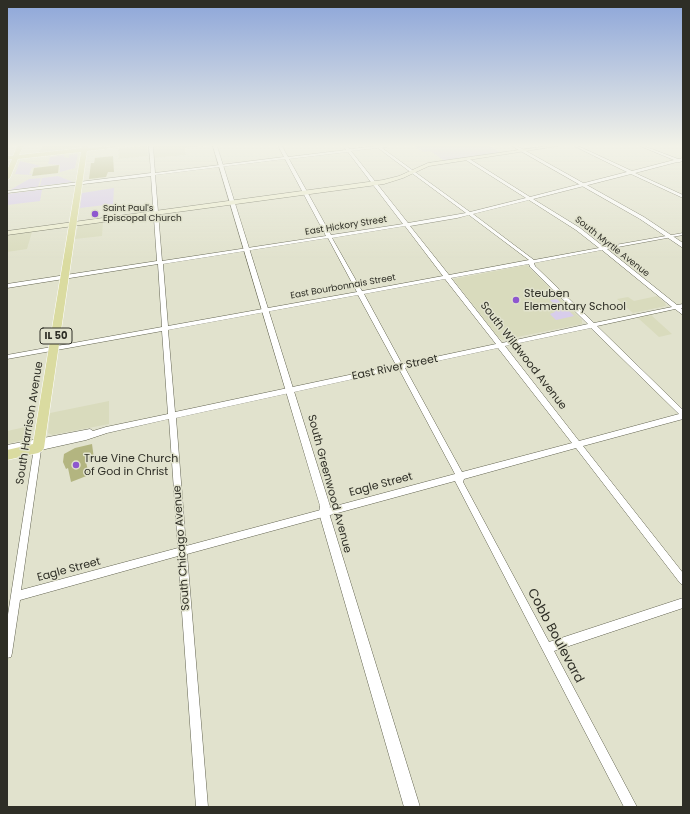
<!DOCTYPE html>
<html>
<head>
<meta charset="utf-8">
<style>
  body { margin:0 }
  #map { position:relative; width:690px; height:814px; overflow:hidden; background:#e1e2cd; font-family:Poppins,sans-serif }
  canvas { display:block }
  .frame { position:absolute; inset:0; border:8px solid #2e2e26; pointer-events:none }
</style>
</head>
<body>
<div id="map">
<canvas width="690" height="814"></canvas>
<div class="frame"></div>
</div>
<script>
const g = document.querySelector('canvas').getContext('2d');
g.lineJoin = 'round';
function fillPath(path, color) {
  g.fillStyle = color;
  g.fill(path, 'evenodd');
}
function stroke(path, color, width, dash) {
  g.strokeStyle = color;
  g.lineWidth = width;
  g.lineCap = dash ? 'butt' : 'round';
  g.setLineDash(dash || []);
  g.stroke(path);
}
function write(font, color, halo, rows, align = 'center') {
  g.font = font + ' Poppins,sans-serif';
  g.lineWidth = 3;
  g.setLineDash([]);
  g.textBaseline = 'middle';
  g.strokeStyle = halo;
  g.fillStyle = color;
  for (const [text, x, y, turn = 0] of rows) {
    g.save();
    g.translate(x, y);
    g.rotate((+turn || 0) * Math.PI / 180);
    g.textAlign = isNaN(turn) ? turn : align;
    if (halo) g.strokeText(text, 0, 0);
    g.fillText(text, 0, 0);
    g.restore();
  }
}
fillPath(new Path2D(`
  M42 146H81L79 148 39 153Z
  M143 146H147L148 156 118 159 119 148Z
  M153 146H206L185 148 186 155 154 158Z
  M103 222 102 236 75 239 78 226Z
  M32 232 27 249 7 252V235Z
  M527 265 582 320V324L502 340 497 336 453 279Z
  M657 296 665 303 666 306 633 313 617 299 628 297 634 301Z
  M651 315 672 334 659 337 638 318Z
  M109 401V424L52 435 48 433 50 413Z
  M35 425 30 438 7 444V431Z`), '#d9dbbd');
fillPath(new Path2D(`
  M415 146H490L502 153 445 161 430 151 424 152Z
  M78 154 75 168 60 172V165L48 164 50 157 64 155V157L69 158V155H65Z
  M20 161 41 166 32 168 29 174H32L31 175 15 174Z
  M58 176 73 182 40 186 42 178Z
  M41 178 38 187 10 190 29 179Z
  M114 188 113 204 80 208 82 193Z
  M38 190H42L40 201 7 205 8 194Z
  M557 299 574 316 556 320 550 314 555 312 551 308 556 306 550 300Z`), '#d8cdeb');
fillPath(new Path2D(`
  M113 156 114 172H108L106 177 89 179 91 163H94L95 158Z
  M59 165 58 173 32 176 34 168Z
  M92 444 94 459 86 462 89 475 71 482 68 468 66 469 63 462 64 454 75 448Z`), '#b3b580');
const minor = new Path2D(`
  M149 146H153L155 173 284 157 278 146H282L288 157 346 150 343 146H347L350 149 375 146H388L387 147 382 148 470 212 526 198 466 160V158H468L530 197 627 172 574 146H578L632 171 674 160 640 146H644L678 159 683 158V160L680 162H677L635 173 683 195V198L631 174 533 199 580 228 604 247 683 233V235L607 249 677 305 683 304V308H681L683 310V315L675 309 597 326 683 410V419L583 446 683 573V585L680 583 576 448 464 479 463 482 549 642 683 598V608L554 651 637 807H624L455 481 187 554 208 807H196L178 556 20 600 12 653 11 657 7 658V621L34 448 35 446 37 445 7 451V445L90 429 93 431 106 427 168 414 162 331 7 359V355L162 327 158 264 7 288V284L157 261 151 176 7 193V191L151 173ZM378 148 466 213 408 223 351 151ZM348 152 403 224 331 235 289 159ZM285 159 326 236 162 261 155 175ZM529 200 576 230 599 248 534 260 473 214ZM469 215 529 260 449 275 410 226 457 218ZM405 226 443 276 362 291 332 238ZM328 238 357 292 168 326 163 264ZM602 250 672 307 594 323 535 266 534 263ZM529 264 530 267 588 324 502 343 451 278ZM445 279 496 344 402 364 364 294ZM358 295 396 365 175 412 168 330ZM591 328 679 414 579 441 505 346ZM498 348 572 443 462 472 405 368ZM399 369 455 474 186 546 176 418ZM169 419 178 548 21 590 41 450 86 440 107 433Z`);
const tertiary = new Path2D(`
  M213 146H217L330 506 329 513 420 807H404L319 513 320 506Z
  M512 146H517L644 217 683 243V248L640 219Z`);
const secondary = new Path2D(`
  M547 146H558L429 166 403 178 384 184 7 235V231L383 180 399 176 428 163Z`);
const primary = new Path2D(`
  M17 146H23L19 155 82 148V146H88V148L125 146 87 151 44 448 42 451 38 453 7 460V450L33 444 81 152 18 159 10 178 7 180V170L12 159 7 160V156H13Z`);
stroke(minor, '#636451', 1);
stroke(tertiary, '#636451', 1);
stroke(secondary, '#636451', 1);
stroke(primary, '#fff', 1);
fillPath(minor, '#fff');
fillPath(tertiary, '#fff');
fillPath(secondary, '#ecedcf');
fillPath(primary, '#dadba0');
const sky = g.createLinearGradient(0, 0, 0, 260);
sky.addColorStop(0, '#8da6d9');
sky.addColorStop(0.56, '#f2f2e8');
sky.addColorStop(1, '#f2f2e800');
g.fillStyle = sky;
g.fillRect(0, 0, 690, 260);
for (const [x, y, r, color] of [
  [95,214,4,"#8e57cf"],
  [516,300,4,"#8e57cf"],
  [76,465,4,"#8e57cf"]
]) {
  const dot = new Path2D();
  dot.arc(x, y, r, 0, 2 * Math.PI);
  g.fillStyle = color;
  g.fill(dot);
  stroke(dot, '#e1e2cd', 1.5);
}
write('9px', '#2e2e26', '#e1e2cd', [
  ["Saint Paul's",103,209],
  ["Episcopal Church",103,219]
], 'left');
write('9px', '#2e2e26', '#e1e2cd', [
  ["East Hickory Street",346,226,-9],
  ["South Myrtle Avenue",612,247,38],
  ["East Bourbonnais Street",343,287,-10]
]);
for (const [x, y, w] of [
  [56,336,32]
]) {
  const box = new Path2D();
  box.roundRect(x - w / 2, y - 8, w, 16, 3);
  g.fillStyle = '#e1e2cd';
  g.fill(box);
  stroke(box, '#2e2e26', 1);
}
write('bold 10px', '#2e2e26', null, [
  ["IL 50",56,336]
]);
write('11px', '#2e2e26', '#e1e2cd', [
  ["Steuben",524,294],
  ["Elementary School",524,307],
  ["True Vine Church",84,459],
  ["of God in Christ",84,472]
], 'left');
write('11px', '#2e2e26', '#e1e2cd', [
  ["South Wildwood Avenue",523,356,52],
  ["East River Street",395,368,-12],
  ["South Harrison Avenue",30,423,-81],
  ["South Greenwood Avenue",329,484,75],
  ["Eagle Street",381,485,-15],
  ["South Chicago Avenue",182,548,-94],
  ["Eagle Street",69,570,-15]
]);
write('13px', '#2e2e26', '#e1e2cd', [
  ["Cobb Boulevard",555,636,62]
]);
</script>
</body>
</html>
